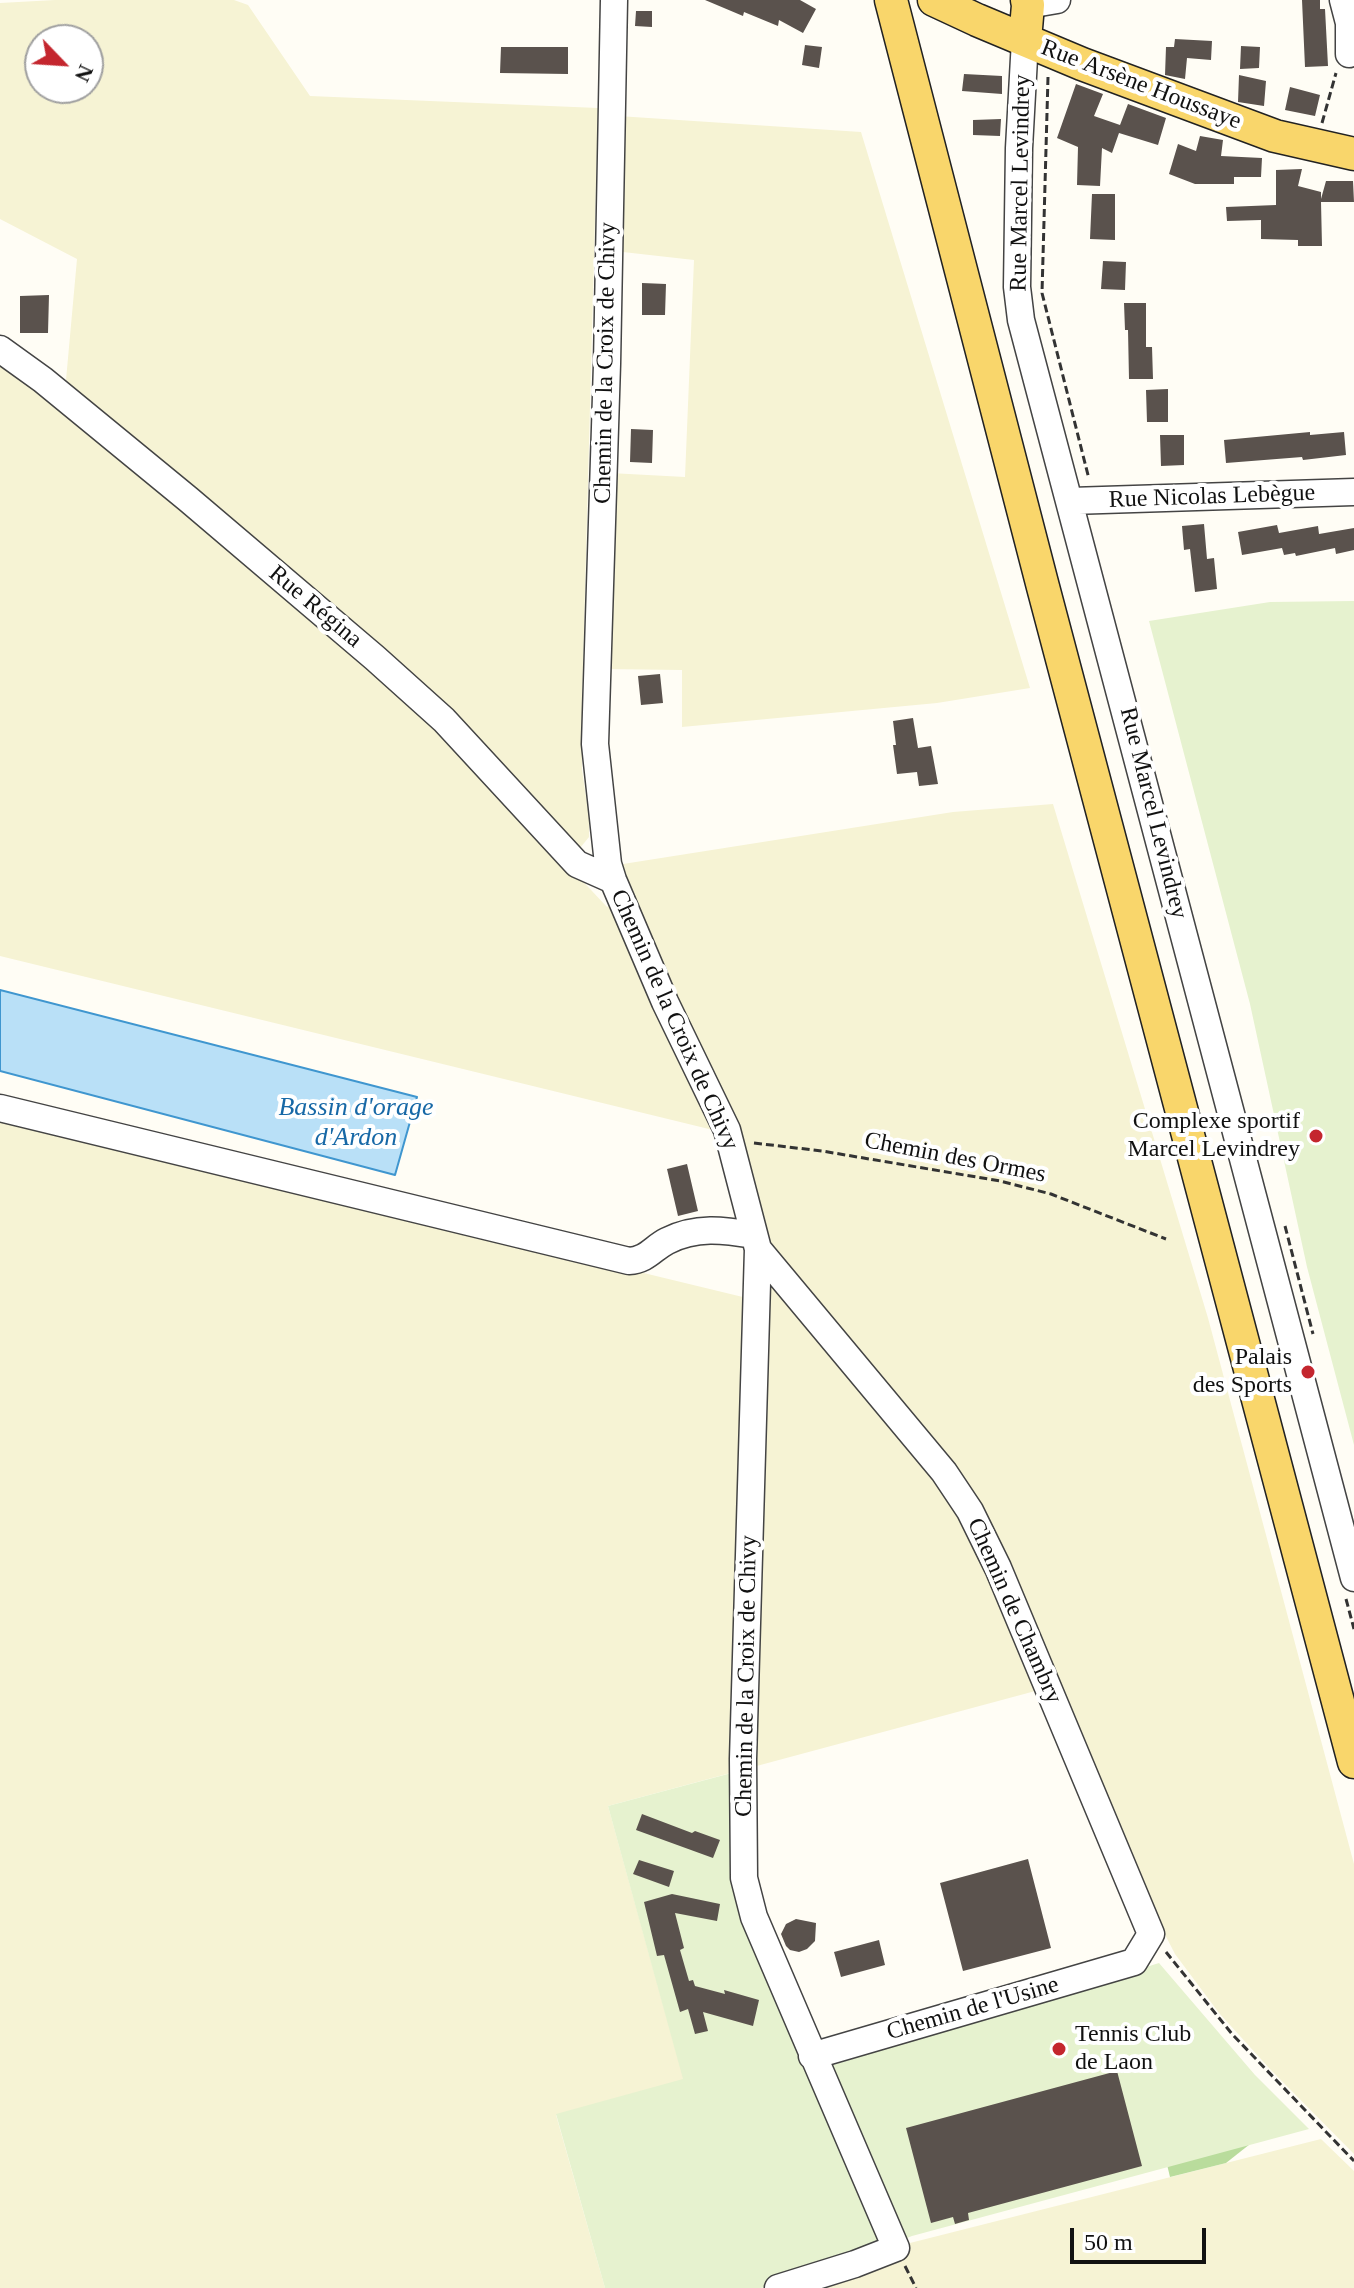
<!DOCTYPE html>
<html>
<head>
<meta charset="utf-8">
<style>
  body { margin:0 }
  #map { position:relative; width:1354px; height:2288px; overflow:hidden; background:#fffdf5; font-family:"Times New Roman",serif }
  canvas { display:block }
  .north { position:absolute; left:24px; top:24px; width:80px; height:80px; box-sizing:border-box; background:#fff; border:2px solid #a0a0a0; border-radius:50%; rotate:115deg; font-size:22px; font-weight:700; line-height:32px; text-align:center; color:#111 }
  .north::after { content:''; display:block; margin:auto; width:28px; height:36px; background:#c4262e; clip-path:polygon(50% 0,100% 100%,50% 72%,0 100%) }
  .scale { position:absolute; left:1070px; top:2228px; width:136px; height:36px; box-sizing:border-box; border:4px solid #111; border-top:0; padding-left:10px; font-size:24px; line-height:28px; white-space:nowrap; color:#111; -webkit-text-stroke:6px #fff; paint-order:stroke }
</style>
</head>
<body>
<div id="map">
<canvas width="1354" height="2288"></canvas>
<div class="north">N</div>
<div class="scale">50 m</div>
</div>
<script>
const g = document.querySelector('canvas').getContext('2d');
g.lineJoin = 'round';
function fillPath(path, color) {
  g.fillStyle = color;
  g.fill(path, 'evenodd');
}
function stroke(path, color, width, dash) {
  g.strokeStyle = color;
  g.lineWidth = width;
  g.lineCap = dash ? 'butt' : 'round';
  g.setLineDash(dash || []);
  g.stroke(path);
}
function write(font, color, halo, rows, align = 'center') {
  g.font = font + ' "Times New Roman",serif';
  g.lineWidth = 8;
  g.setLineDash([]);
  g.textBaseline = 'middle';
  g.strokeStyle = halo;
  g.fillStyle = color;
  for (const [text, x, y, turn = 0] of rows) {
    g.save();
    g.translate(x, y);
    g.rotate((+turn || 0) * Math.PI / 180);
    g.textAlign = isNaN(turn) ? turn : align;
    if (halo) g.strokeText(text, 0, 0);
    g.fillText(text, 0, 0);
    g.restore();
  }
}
fillPath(new Path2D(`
  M55 0H234L248 5 310 96 598 108 582 703V770L589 817V837L580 848 80 401 66 380 77 259 0 219V3ZM40 40H88V88H40Z
  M618 116 861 132 1030 688 937 703 682 727V670L602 669 610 473 685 477 694 260 614 251Z
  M0 363 97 432 425 713 607 907 627 897 623 864 953 812 1053 804 1208 1318 1354 1864V2154L1270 2069 1219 2013 1175 1954 1039 1690 608 1806 684 2080 556 2115 605 2288H0V1117L751 1299 752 1247 713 1130 0 956Z
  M1321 2139 1354 2171V2288H789L906 2244Z`), '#f6f3d4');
fillPath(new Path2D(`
  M1264 2133 1226 2163 1170 2177 1163 2148Z`), '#b9dc9c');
fillPath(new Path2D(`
  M1354 601V1445L1307 1267 1250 1004 1149 621 1270 602Z
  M739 1771V1893L814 2071 1159 1963 1255 2075 1309 2129 912 2236 866 2254 761 2288H605L556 2114 683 2079 608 1806Z`), '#e6f2cf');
const water = new Path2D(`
  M0 990 417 1097 395 1175 0 1071Z`);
fillPath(water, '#b9e0f7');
stroke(water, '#3f96cf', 2);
fillPath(new Path2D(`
  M705 0H800L816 9 803 33 779 20 778 26 744 12 743 16Z
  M1302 0H1320V9H1325L1328 66 1305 67Z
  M636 11H652V27L635 26Z
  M1175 39 1212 41 1211 60 1187 58 1185 79 1165 75 1166 47H1174Z
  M805 45 822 47 819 68 802 65Z
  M1241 46 1260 47 1259 68 1240 69Z
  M501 47H568V74L500 73Z
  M964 74 1002 76V94L962 91Z
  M1239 75 1266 81 1264 106 1238 102Z
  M1076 84 1103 94 1094 116 1120 125 1128 104 1166 118 1158 145 1119 133 1112 153 1102 148 1100 186 1077 185 1078 147 1057 138Z
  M1290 87 1320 95 1315 116 1285 110Z
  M1001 119 1000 136 973 135V120Z
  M1200 136 1223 140 1221 156 1262 158 1261 177H1234V184H1195L1169 174 1178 144 1196 151Z
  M1302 169 1298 186 1321 192V199L1326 181H1353L1354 202H1321L1322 246H1298V240L1261 239V220L1227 221 1226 207 1276 205V170Z
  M1092 194H1115V240L1090 239Z
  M1103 261 1126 262 1125 290 1101 289Z
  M642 283 666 284 665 315H642Z
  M49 295 48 333H20V296Z
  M1124 303H1146V347H1152L1153 379H1129L1128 330H1125Z
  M1168 389V422H1147L1146 390Z
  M631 429 653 430 652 463 630 462Z
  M1310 432V435L1344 432 1346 455 1303 460 1302 457 1226 463 1224 440Z
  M1160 435H1184V465L1161 466Z
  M1204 524 1207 559 1214 558 1217 589 1195 592 1190 549 1184 550 1182 526Z
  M1277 525 1279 533 1318 526 1319 534 1354 528V550L1336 554 1335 548 1296 556 1295 553 1284 555 1282 548 1242 555 1238 532Z
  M660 674 663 703 641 705 638 676Z
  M913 718 918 748 931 746 938 784 919 786 917 772 897 774 893 745H896L893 721Z
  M687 1164 698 1211 678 1216 667 1169Z
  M642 1814 692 1833 695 1831 720 1840 713 1858 636 1830Z
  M1028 1859 1051 1948 963 1971 940 1883Z
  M639 1860 674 1871 669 1887 633 1874Z
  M672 1894 720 1904 717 1921 675 1913 684 1948 680 1950 689 1981 693 1980 695 1986 725 1994 724 1990 759 2000 753 2026 703 2012 708 2031 695 2034 688 2009 680 2012 664 1955 657 1956 644 1902Z
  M796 1919 816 1923 815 1941 807 1949 799 1952 790 1950 786 1946 781 1934 786 1924Z
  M879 1940 885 1965 841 1977 834 1952Z
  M1117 2071 1142 2166 968 2213 969 2220 955 2224 953 2217 931 2223 906 2128Z`), '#5a524d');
const minor = new Path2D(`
  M614 0 607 364 595 744 608 864 613 880 665 1002 727 1130 758 1249 743 1759 744 1878 754 1917 896 2248 855 2264 778 2288
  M1343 0 1349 23V54
  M1028 5 1057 0
  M1025 40 1019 148 1017 287 1021 320C1135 738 1240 1159 1354 1578
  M0 349 43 380 188 499 375 658 444 720 577 864 613 880
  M1071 501 1354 492
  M0 1108 629 1261C647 1260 653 1248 667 1241 696 1226 724 1230 754 1235
  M758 1249 944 1472 970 1511 998 1568 1151 1934 1134 1962 812 2056`);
const major = new Path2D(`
  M891 0 1043 587 1354 1762
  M934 0 977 20 1082 64 1275 136 1354 154
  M1025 40 1028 5 1027 0`);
stroke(minor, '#444', 29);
stroke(major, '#222', 35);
stroke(new Path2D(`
  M1048 77 1042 293 1089 479
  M1322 123 1336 73
  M754 1143 822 1151 1000 1181 1051 1194 1166 1239
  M1285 1226 1313 1334
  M1346 1599 1354 1629
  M1166 1952 1232 2034 1354 2161
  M905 2266 916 2288`), '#333', 3, [8, 4]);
stroke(minor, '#fff', 26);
stroke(major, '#f9d66b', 32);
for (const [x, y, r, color] of [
  [1316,1136,8,"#c4262e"],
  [1308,1372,8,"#c4262e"],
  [1059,2049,8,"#c4262e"]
]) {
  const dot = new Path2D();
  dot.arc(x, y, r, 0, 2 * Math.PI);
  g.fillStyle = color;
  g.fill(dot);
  stroke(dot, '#fff', 3);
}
write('24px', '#111', '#fff', [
  ["Rue Arsène Houssaye",1141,85,21],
  ["Rue Marcel Levindrey",1021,183,-89],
  ["Chemin de la Croix de Chivy",606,363,-89],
  ["Rue Nicolas Lebègue",1212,497,-2],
  ["Rue Régina",315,607,40],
  ["Rue Marcel Levindrey",1153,813,76],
  ["Chemin de la Croix de Chivy",674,1020,66],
  ["Chemin des Ormes",955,1158,11],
  ["Chemin de Chambry",1014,1611,66],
  ["Chemin de la Croix de Chivy",747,1676,-89],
  ["Chemin de l'Usine",973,2009,-16]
]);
write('24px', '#111', '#fff', [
  ["Complexe sportif",1300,1122],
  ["Marcel Levindrey",1300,1150],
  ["Palais",1292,1358],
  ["des Sports",1292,1386],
  ["Tennis Club",1075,2035,"left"],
  ["de Laon",1075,2063,"left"]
], 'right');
write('italic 26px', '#1768a6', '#fff', [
  ["Bassin d'orage",356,1108],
  ["d'Ardon",356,1138]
]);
</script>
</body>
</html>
